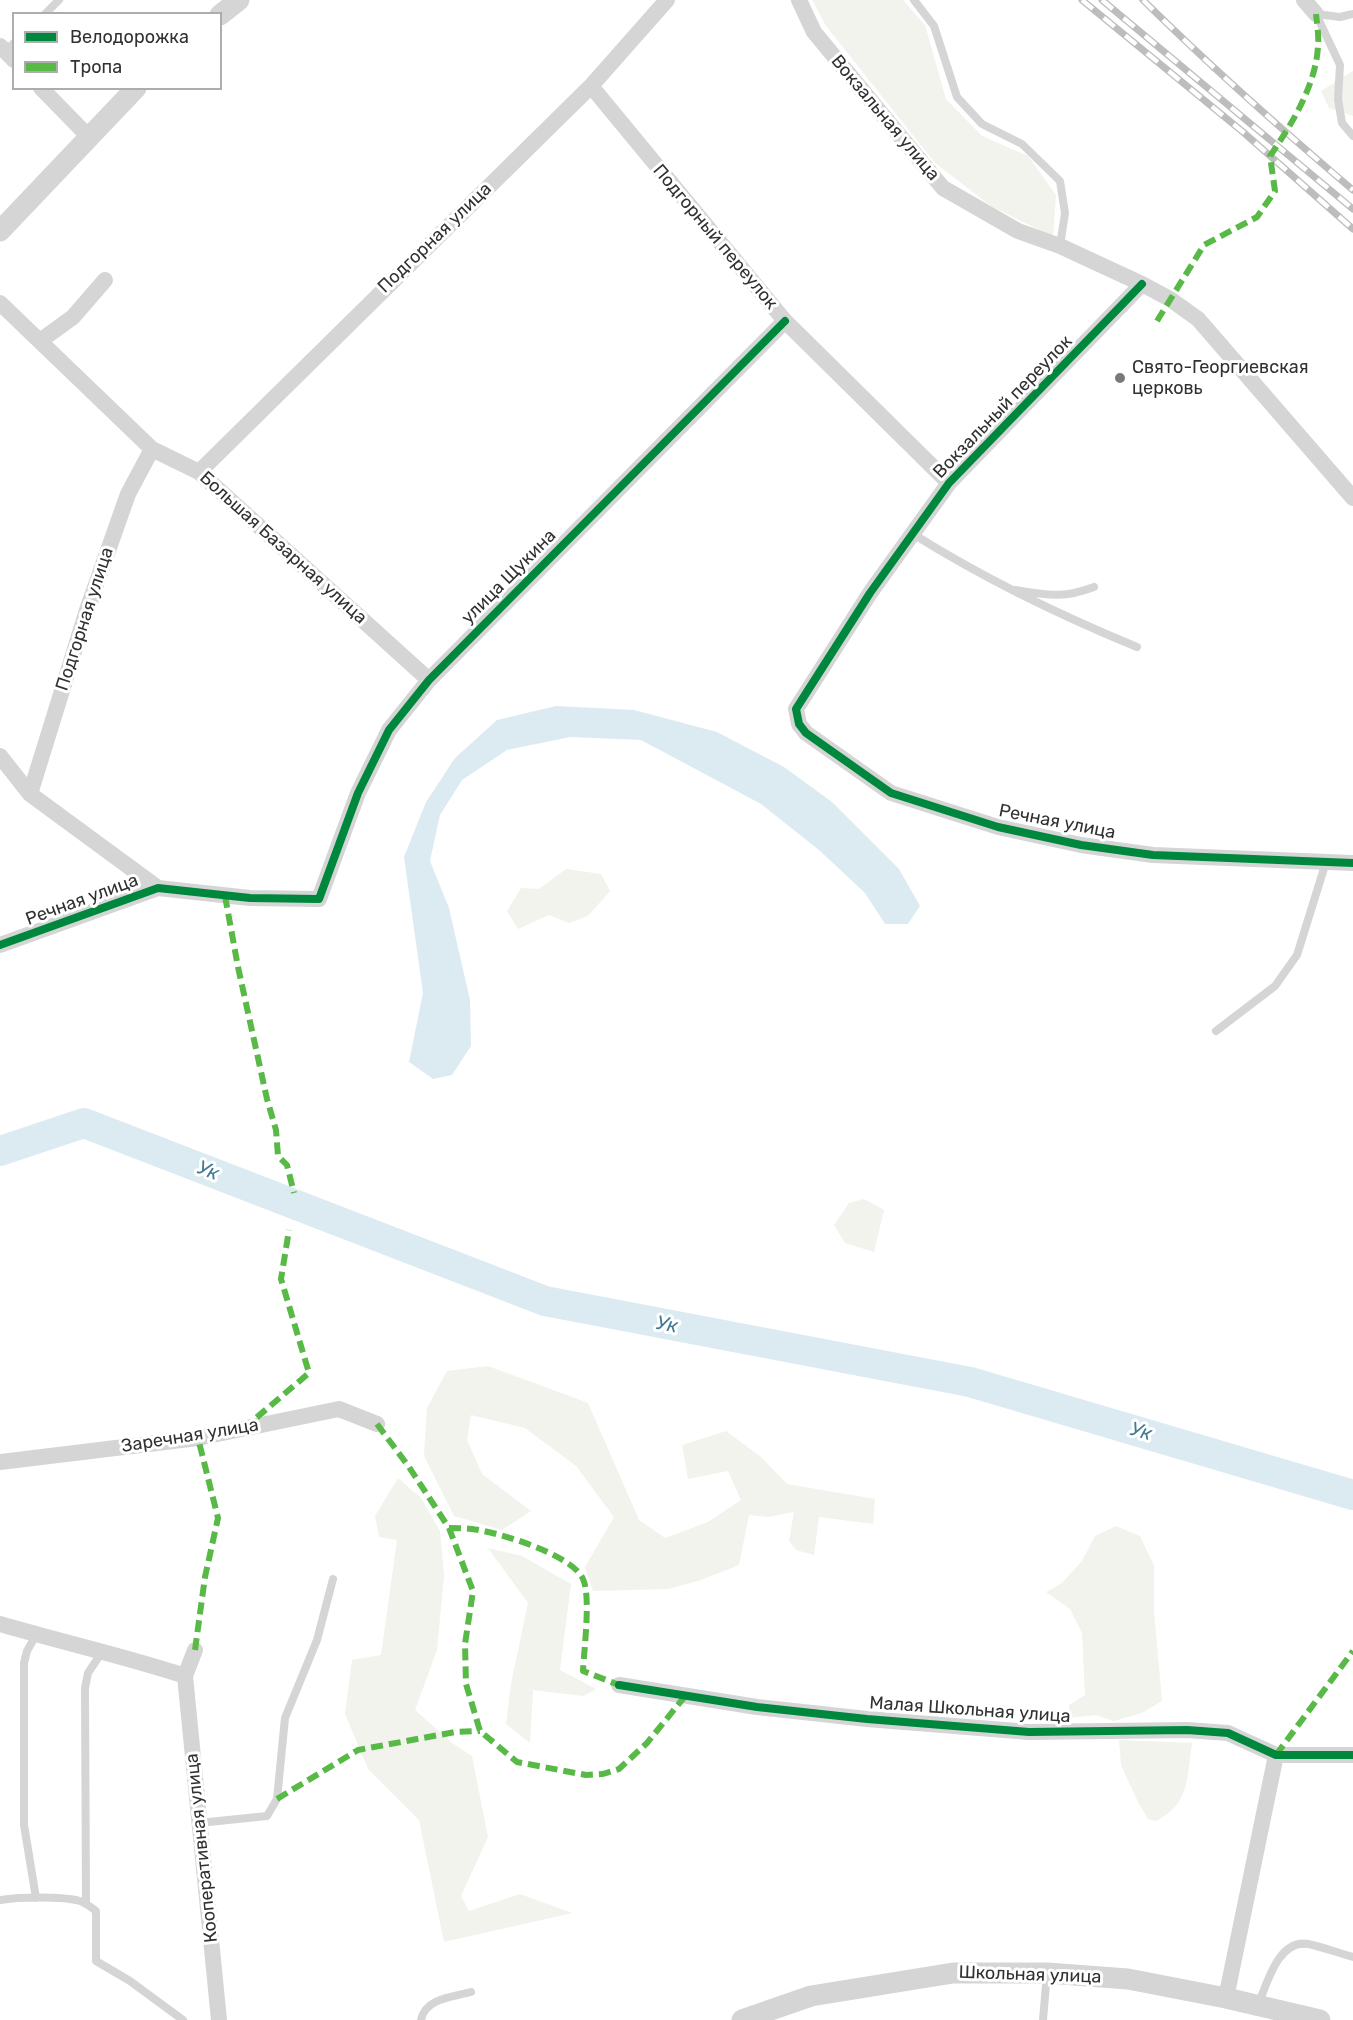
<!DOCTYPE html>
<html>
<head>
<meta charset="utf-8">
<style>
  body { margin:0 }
  #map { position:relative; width:1353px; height:2020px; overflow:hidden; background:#fff; font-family:Rubik,sans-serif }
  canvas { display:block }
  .legend { position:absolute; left:12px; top:12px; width:210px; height:78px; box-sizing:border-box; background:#fff; border:2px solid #adadad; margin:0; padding:8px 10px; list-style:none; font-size:18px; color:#313131 }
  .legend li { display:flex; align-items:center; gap:12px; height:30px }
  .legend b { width:30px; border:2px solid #adadad }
</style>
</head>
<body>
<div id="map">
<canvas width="1353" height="2020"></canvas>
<ul class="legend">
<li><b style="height:8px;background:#00873e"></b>Велодорожка</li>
<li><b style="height:8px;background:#58b947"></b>Тропа</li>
</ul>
</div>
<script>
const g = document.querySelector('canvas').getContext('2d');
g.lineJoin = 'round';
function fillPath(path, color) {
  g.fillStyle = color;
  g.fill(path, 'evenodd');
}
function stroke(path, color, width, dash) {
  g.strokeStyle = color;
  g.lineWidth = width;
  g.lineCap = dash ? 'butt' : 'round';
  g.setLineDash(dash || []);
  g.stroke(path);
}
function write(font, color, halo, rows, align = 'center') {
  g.font = font + ' Rubik,sans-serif';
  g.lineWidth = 6;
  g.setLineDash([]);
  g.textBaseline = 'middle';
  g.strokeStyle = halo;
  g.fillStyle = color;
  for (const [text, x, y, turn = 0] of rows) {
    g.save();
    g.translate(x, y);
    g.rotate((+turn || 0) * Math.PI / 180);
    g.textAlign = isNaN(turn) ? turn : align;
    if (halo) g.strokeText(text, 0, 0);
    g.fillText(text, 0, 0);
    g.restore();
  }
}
fillPath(new Path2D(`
  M812 0H903L925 25 946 99 982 136 1028 156 1056 195 1053 237 991 206 935 163 826 26Z
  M1353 71V116L1329 108 1321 91Z
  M566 869 601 874 610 891 588 916 569 923 549 915 518 929 507 911 521 888 539 889Z
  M864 1199 884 1210 874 1252 845 1243 834 1225 849 1203Z
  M488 1366 588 1403 639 1520 665 1538 708 1522 741 1500 728 1471 688 1479 682 1445 726 1431 761 1457 787 1484 875 1499 873 1524 819 1517 814 1555 796 1550 789 1541 794 1512 768 1517 749 1515 739 1565 701 1580 668 1589 593 1591 585 1567 614 1517 576 1466 525 1428 471 1415 467 1440 482 1474 531 1511 502 1530 454 1516 424 1456 427 1408 447 1371Z
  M398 1478 421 1498 440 1531 444 1576 437 1650 415 1710 452 1743 472 1756 488 1837 461 1896 469 1911 520 1894 572 1913 444 1942 419 1820 368 1769 345 1714 352 1660 381 1655 397 1540 379 1537 375 1516Z
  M1116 1526 1140 1536 1154 1566V1611L1162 1701 1142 1713 1114 1721 1095 1715 1070 1718 1069 1705 1085 1695 1082 1633 1070 1609 1046 1592 1061 1584 1082 1561 1095 1536Z
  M488 1548 522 1556 571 1584 560 1670 596 1689 583 1696 533 1690 530 1743 506 1724 511 1684 528 1603Z
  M1119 1740 1192 1743C1187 1777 1190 1804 1156 1821L1148 1819 1138 1802 1121 1765Z`), '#f1f3ec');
fillPath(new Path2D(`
  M556 706 634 710 717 732 784 767 832 802 899 869 920 906 908 924H885L865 893 819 850 761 804 641 740 570 737 507 750 462 780 440 815 430 861 449 908 470 1000 471 1046 452 1075 433 1079 409 1062 423 993 404 857 426 802 455 758 497 720Z`), '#dcebf2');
stroke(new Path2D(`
  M0 1151 84 1123 545 1301 970 1382 1353 1495`), '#dcebf2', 30);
stroke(new Path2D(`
  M914 0 934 26 957 97 982 124 1022 144 1060 181 1065 213 1060 246
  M45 14 59 0
  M1316 14 1340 65 1338 99 1342 123 1353 136
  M1316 14 1340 17 1353 14
  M5 51 14 43
  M913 534C985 579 1059 615 1137 647
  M1015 590C1048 595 1062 599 1094 587
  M1216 1031 1275 986 1297 955 1326 862
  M199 1823 267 1816 277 1799 285 1718 317 1640 333 1579
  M36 1898 24 1825V1663L27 1651 36 1635
  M0 1900C18 1897 62 1896 80 1901 86 1903 91 1907 96 1911V1961L130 1981 183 2020
  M86 1904 85 1688 88 1673 102 1652
  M1258 2005C1267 1984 1278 1939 1308 1944 1323 1947 1338 1953 1353 1957
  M421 2020C425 1998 453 1997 471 1992
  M1043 2020 1047 1973`), '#d5d5d5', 8);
stroke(new Path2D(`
  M799 0 814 32 943 188 1018 231 1060 246 1142 284 1170 299 1198 319 1353 498
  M1304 0 1316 14
  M0 46 14 60
  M591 86 785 321 949 483
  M41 88 89 137
  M1142 284 949 483 870 593 796 709 799 724 806 733 891 793 998 827 1081 845 1153 855 1353 863
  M0 303 152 449 199 472 429 680
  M40 341 73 317 105 280
  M199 472 591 86 667 0
  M0 756 30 794 158 888
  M30 794 87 610 128 494 152 449
  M0 945 158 888 250 898 319 899 358 793 389 730 429 680 785 321
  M0 1462 198 1438 339 1409 377 1424
  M0 1624C61 1642 124 1656 185 1676
  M195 1650 185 1676 219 2020
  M619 1685 757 1707 867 1719 1029 1732 1187 1730 1228 1733 1276 1755H1353
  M1226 1998 1276 1755`), '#d5d5d5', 16);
stroke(new Path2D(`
  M220 15 239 0
  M0 231 136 88
  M742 2020 811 1996 953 1973H1047L1128 1979 1226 1998 1320 2020`), '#d5d5d5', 21);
const rail = new Path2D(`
  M1082 0 1243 132 1353 229
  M1102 0 1353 209
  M1143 0C1210 66 1281 129 1353 190`);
stroke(rail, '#bdbdbd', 7);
stroke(rail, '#fff', 4.5, [14]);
stroke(new Path2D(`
  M1157 321 1204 245 1257 217 1275 191 1270 156C1292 124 1316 85 1318 46 1319 36 1317 24 1316 14
  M225 896 238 967 267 1099 276 1130 278 1156 287 1165 294 1193
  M377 1424 409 1467 449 1528 473 1591 465 1644 466 1684 480 1731 517 1762 586 1775 603 1774 619 1769 647 1743 686 1695
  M243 1429 309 1373 281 1279 289 1230
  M449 1528C456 1528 464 1528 472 1529 497 1532 572 1554 583 1579 591 1596 584 1650 583 1671L619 1685
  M195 1650 205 1577 218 1518 198 1438
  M1276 1755 1353 1651
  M277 1799 358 1750 455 1732 480 1731`), '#58b947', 6, [12, 6]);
stroke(new Path2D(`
  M1142 284 949 483 870 593 796 709 799 724 806 733 891 793 998 827 1081 845 1153 855 1353 863
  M0 945 158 888 250 898 319 899 358 793 389 730 429 680 785 321
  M619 1685 757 1707 867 1719 1029 1732 1187 1730 1228 1733 1276 1755H1353`), '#00873e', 8);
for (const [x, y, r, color] of [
  [1120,378,6,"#797979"]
]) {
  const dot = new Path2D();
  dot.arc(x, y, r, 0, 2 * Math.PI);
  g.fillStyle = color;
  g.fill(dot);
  stroke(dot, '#fff', 2);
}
write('18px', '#313131', '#fff', [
  ["Вокзальная улица",885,118,50],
  ["Подгорный переулок",715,237,50],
  ["Подгорная улица",435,238,-44],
  ["Вокзальный переулок",1003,407,-46],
  ["Большая Базарная улица",283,548,42],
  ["улица Щукина",509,577,-45],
  ["Подгорная улица",85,619,-72],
  ["Речная улица",1057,822,11],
  ["Речная улица",82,900,-20],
  ["Заречная улица",190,1436,-9],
  ["Малая Школьная улица",970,1710,4],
  ["Кооперативная улица",202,1848,-96],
  ["Школьная улица",1030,1975,2]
]);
write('18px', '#313131', '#fff', [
  ["Свято-Георгиевская",1132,368],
  ["церковь",1132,389]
], 'left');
write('italic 20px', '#417a91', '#fff', [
  ["Ук",208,1171,21],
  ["Ук",667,1325,11],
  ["Ук",1141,1432,16]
]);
</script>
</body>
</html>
